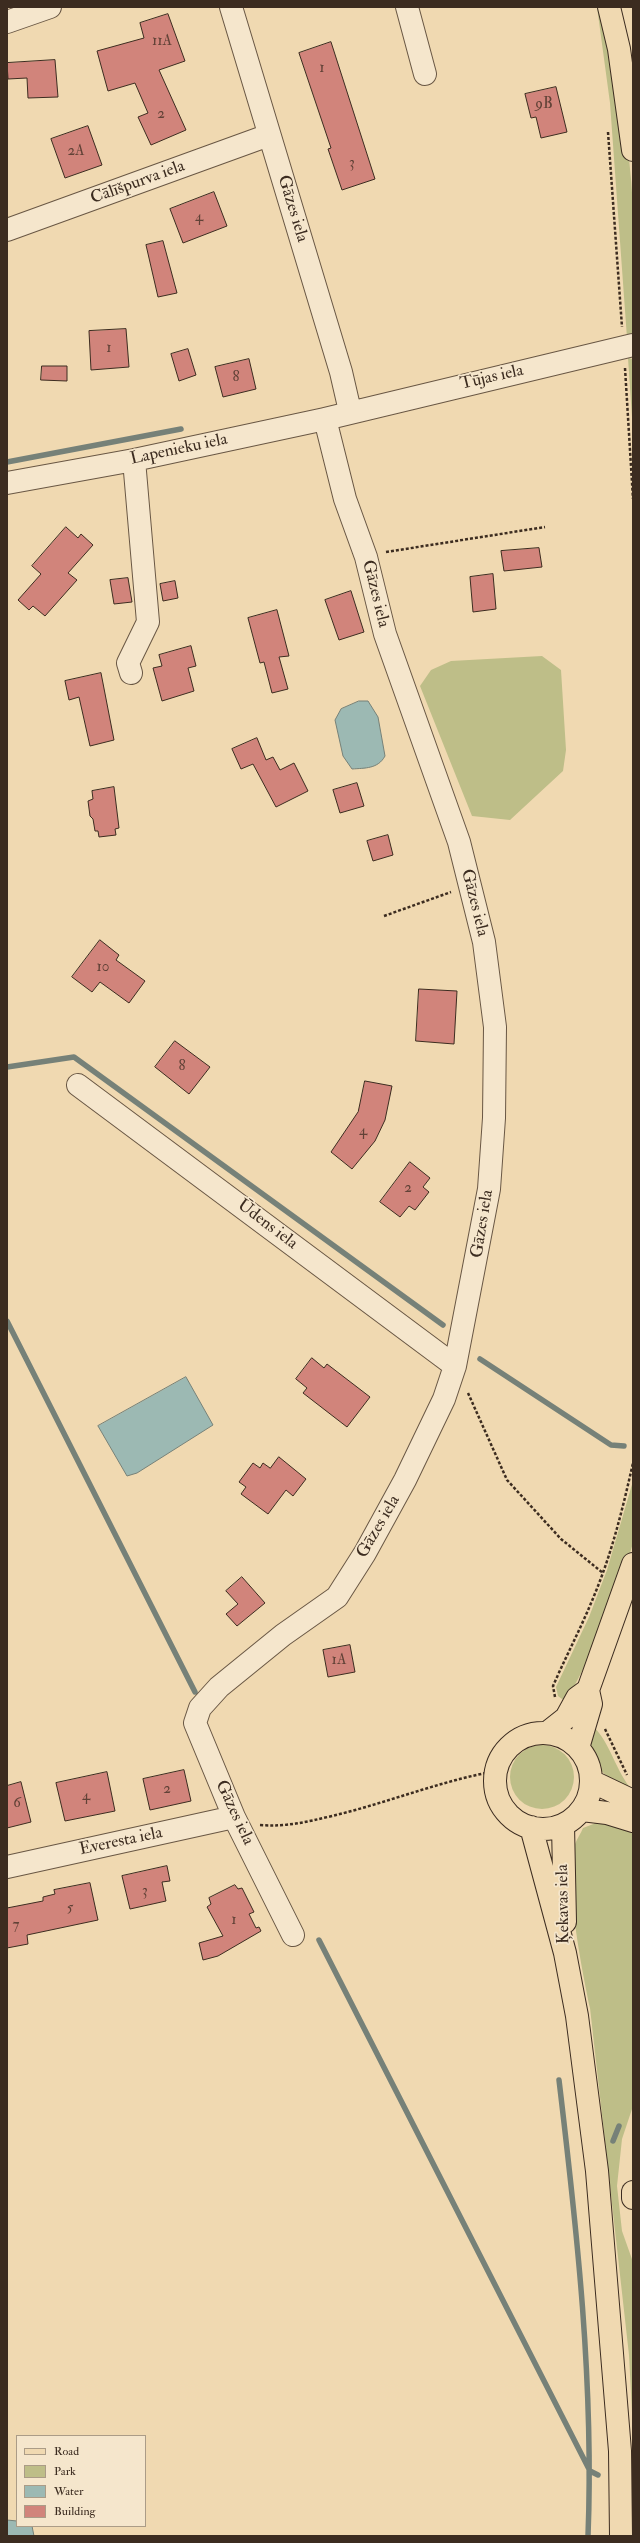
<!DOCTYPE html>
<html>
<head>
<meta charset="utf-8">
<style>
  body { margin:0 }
  #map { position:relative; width:640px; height:2543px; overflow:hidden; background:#f0d9b1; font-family:"IM FELL Double Pica",serif }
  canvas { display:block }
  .frame { position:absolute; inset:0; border:8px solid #3c2c20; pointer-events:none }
  .legend { position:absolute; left:16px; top:2435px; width:130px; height:92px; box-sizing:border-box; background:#f5e6cc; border:1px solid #ab9c87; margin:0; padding:5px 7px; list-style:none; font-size:12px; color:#3c2c20 }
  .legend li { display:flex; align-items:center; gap:8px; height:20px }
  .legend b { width:20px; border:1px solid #ab9c87 }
</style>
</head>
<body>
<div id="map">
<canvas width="640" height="2543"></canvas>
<div class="frame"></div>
<ul class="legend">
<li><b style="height:5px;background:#f0d9b1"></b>Road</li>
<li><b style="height:11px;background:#bebe88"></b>Park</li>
<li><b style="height:11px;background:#9cb9b3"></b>Water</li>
<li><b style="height:11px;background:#d1847b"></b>Building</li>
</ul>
</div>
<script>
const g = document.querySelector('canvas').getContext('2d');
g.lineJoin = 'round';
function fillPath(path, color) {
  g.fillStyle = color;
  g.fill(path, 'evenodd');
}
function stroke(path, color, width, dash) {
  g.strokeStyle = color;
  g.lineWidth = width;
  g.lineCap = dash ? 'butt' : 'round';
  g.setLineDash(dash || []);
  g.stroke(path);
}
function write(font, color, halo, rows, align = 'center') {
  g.font = font + ' "IM FELL Double Pica",serif';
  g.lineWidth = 3.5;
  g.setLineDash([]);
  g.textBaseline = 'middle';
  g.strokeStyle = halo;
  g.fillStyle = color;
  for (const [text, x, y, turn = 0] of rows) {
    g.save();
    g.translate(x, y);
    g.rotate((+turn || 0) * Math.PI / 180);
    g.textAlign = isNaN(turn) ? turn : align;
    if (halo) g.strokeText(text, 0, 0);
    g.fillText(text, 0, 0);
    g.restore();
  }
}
fillPath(new Path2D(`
  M597 7H604C616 74 630 140 633 208 635 250 633 293 633 335L627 338 610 103Z
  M628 358 633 359V432Z
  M542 656 561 670 566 750 563 771 510 820 472 816 420 686 431 670 451 661Z
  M633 1481V1543L630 1553 592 1652 566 1702 558 1696 556 1687 589 1617 607 1570Z
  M592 1725C611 1743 615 1771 633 1791 602 1777 584 1762 592 1725Z
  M510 1777a32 32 0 1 1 64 0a32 32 0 1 1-64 0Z
  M596 1823 616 1826 633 1833V2106L622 2139 617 2186 622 2231 633 2262V2432L629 2355 590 2008C582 1969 564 1881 575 1844 577 1839 581 1833 583 1828Z`), '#bebe88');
const water = new Path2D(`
  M359 701H368L378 717 385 756C378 769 365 768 352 769L343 756 335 720 341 709Z
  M186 1377 213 1425 137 1473 127 1476 98 1426Z
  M7 2520 17 2521V2526H32L34 2536H7Z`);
fillPath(water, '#9cb9b3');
stroke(water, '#768178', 1);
stroke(new Path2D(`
  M7 462 181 429
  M7 1067 74 1057 443 1325
  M7 1321 195 1692
  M480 1359 611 1445 624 1446
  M319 1940 590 2471 598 2475
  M559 2080C577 2231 594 2384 588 2536
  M613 2141 619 2126`), '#768178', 5.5);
const building = new Path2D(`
  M168 14 185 61 159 70 186 130 151 145 138 117 148 113 135 83 108 91 97 51 144 38 140 23Z
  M331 42 375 179 342 190 328 149 331 148 299 53Z
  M55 60 58 97 28 98 27 78 8 79 7 63Z
  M556 87 567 132 541 138 536 117 531 118 525 94Z
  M88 126 102 165 65 178 51 139Z
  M214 192 227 226 183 243 170 209Z
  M163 241 177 293 158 297 146 245Z
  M126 329 129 367 91 370 89 331Z
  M188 349 196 375 179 381 171 354Z
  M249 359 256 389 223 397 215 367Z
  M42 366H67V381L41 380Z
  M66 527 78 538 81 534 93 545 68 573 77 580 45 616 33 606 29 610 18 600 41 574 32 566Z
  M539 548 542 567 504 571 501 551Z
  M493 574 496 609 473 612 470 577Z
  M128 578 132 602 114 604 110 580Z
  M175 581 178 598 163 601 160 584Z
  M351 591 364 632 339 640 325 600Z
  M277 610 289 656 279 657 288 689 272 693 264 662 260 663 248 618Z
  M191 646 196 666 188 668 194 691 162 701 153 668 162 666 159 655Z
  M101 673 114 740 90 746 79 697 69 700 65 681Z
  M257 738 266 760 273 757 280 770 294 763 308 791 276 807 253 764 241 769 232 749Z
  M357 783 364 806 340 813 333 790Z
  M114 787 119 828 115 829 116 835 99 837 98 831H95L93 819 90 816 88 801 93 799 92 791Z
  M388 835 393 855 373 861 367 841Z
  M100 940 119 955 116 960 145 981 129 1003 100 982 92 992 72 977Z
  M419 989 457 991 454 1044 416 1041Z
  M175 1041 210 1067 189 1094 155 1067Z
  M365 1081 392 1086 385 1120 375 1141 352 1169 331 1152 358 1112Z
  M410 1162 430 1178 423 1187 429 1192 415 1210 409 1206 400 1217 380 1202Z
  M312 1358 324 1368 327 1364 370 1397 347 1427 303 1393 307 1388 296 1379Z
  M279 1457 306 1479 293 1496 286 1490 268 1514 241 1494 246 1487 239 1482 253 1463 260 1468 263 1463 270 1468Z
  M242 1577 265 1603 237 1626 226 1614 238 1604 226 1591Z
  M350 1645 355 1672 328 1677 323 1650Z
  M184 1770 191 1801 150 1810 143 1779Z
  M107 1772 115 1811 65 1821 56 1783Z
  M21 1782 31 1822 7 1828V1786Z
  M167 1866 170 1881 162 1882 166 1901 130 1909 122 1876Z
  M90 1883 98 1920 27 1935 28 1944 7 1948V1908L43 1901V1897L55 1894 54 1890Z
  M235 1885 238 1889 242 1888 254 1912 249 1914 256 1928 259 1927 261 1931 218 1956 203 1960 199 1943 223 1936 207 1907 211 1904 209 1898Z`);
fillPath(building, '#d1847b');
stroke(building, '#3c2c20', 1);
const minor = new Path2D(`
  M231 7 341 372 350 411
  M407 7 425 74
  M7 22 50 7
  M7 230 269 135
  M7 483 134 460 325 419 633 345
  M131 673 128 663 148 622 134 460
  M78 1085 455 1366
  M7 1867 234 1817
  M293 1935 234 1817 195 1723 200 1708 219 1687 283 1635 337 1597 365 1553 405 1480 444 1399 455 1366 489 1189 494 1118 495 1027 484 942 459 842 385 634 366 557 345 499 325 419`);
const major = new Path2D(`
  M609 7 619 49 633 150
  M547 1733 566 1718 577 1698 588 1690
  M495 1781a48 48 0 1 1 96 0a48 48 0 1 1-96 0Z
  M578 1748 591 1704 588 1690 633 1564
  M591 1781 633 1801
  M582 1810 607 1813 633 1821
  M563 1825 565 1922
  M531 1827 565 1953 577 2016 597 2171 620 2451 621 2536`);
const highway = new Path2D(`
  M633 2192V2198`);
stroke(minor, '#695744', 24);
stroke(major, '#3c2c20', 24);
stroke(highway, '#3c2c20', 24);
stroke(new Path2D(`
  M608 132 622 327
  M625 368 633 499
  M386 552 545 527
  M384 916 451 892
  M468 1393 507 1480 561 1539 603 1573
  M555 1697 553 1686C567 1654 583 1624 596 1591 613 1549 623 1507 633 1463
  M605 1729 627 1775
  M260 1825C287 1827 306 1822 332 1816 387 1803 440 1781 496 1771`), '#3c2c20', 2.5, [3, 2]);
stroke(minor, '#f5e6cc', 22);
stroke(major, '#f0d9b1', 22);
stroke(highway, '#f0d9b1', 22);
write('15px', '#614237', null, [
  ["11A",162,42],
  ["1",322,69],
  ["9B",544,105],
  ["2",161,115],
  ["2A",76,152],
  ["3",352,164],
  ["4",199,218],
  ["1",109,349],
  ["8",236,378],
  ["10",103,968],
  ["8",182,1067],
  ["4",363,1132],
  ["2",408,1189],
  ["1A",339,1661],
  ["2",167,1790],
  ["4",86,1797],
  ["6",17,1804],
  ["3",145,1892],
  ["5",70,1909],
  ["1",234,1921],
  ["7",16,1926]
]);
write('17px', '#3c2c20', '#f5e6cc', [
  ["Cālīšpurva iela",138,183,-20],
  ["Gāzes iela",292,209,73],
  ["Tūjas iela",492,378,-13],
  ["Lapenieku iela",179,450,-12],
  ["Gāzes iela",375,594,76],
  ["Gāzes iela",474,903,76],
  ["Gāzes iela",483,1224,-81],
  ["Ūdens iela",267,1225,37],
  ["Gāzes iela",379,1527,-60],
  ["Gāzes iela",234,1813,65],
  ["Everesta iela",121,1842,-12],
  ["Ķekavas iela",564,1904,-91]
]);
</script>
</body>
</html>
